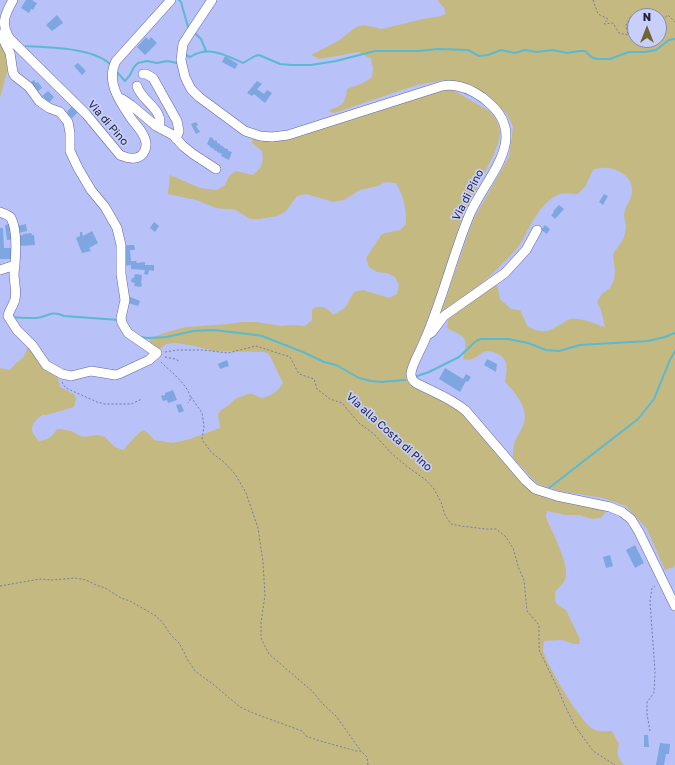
<!DOCTYPE html>
<html>
<head>
<meta charset="utf-8">
<style>
  body { margin:0 }
  #map { position:relative; width:675px; height:765px; overflow:hidden; background:#b9c1f9; font-family:"Golos Text",sans-serif }
  canvas { display:block }
  .north { position:absolute; left:627px; top:8px; width:40px; height:40px; box-sizing:border-box; background:#c8cffa; border:1px solid #858aae; border-radius:50%; rotate:0deg; font-size:11px; font-weight:700; line-height:16px; text-align:center; color:#20223d }
  .north::after { content:''; display:block; margin:auto; width:14px; height:18px; background:#706532; clip-path:polygon(50% 0,100% 100%,50% 72%,0 100%) }
</style>
</head>
<body>
<div id="map">
<canvas width="675" height="765"></canvas>
<div class="north">N</div>
</div>
<script>
const g = document.querySelector('canvas').getContext('2d');
g.lineJoin = 'round';
function fillPath(path, color) {
  g.fillStyle = color;
  g.fill(path, 'evenodd');
}
function stroke(path, color, width, dash) {
  g.strokeStyle = color;
  g.lineWidth = width;
  g.lineCap = dash ? 'butt' : 'round';
  g.setLineDash(dash || []);
  g.stroke(path);
}
function write(font, color, halo, rows, align = 'center') {
  g.font = font + ' "Golos Text",sans-serif';
  g.lineWidth = 3.5;
  g.setLineDash([]);
  g.textBaseline = 'middle';
  g.strokeStyle = halo;
  g.fillStyle = color;
  for (const [text, x, y, turn = 0] of rows) {
    g.save();
    g.translate(x, y);
    g.rotate((+turn || 0) * Math.PI / 180);
    g.textAlign = isNaN(turn) ? turn : align;
    if (halo) g.strokeText(text, 0, 0);
    g.fillText(text, 0, 0);
    g.restore();
  }
}
fillPath(new Path2D(`
  M438 0H675V565L674 567 665 570 647 529 626 506 603 498 560 491 538 484 529 475 513 458C513 452 513 445 516 439 518 435 521 430 523 426 530 410 516 393 505 382 507 371 509 360 498 354 495 352 490 351 486 351 480 353 477 358 472 359 470 360 466 360 463 359 468 337 467 338 447 328L448 319 497 284 500 299 511 309 520 310 528 327C544 334 548 332 563 323 565 322 568 319 571 319 582 317 595 324 605 327L601 310 597 302 602 294 610 288 614 280 615 271 613 254C620 244 625 239 626 227 626 223 624 219 624 215 625 206 632 199 632 191 633 176 615 166 601 168 599 168 595 169 593 170L585 187 578 194C573 194 565 193 560 194 541 201 531 225 522 241 517 249 509 258 502 264 484 284 461 298 439 313L445 301 473 220 509 157 513 127 507 114 490 97 467 84 444 80 417 85 334 113 328 111C342 105 345 105 347 89 357 85 364 84 372 77L373 68 371 59 359 52 319 59 311 55 338 41 356 27 364 25 382 29 423 19 441 16 445 14V9L439 2ZM635 16H659V40H635Z
  M0 39 7 57V72L0 98Z
  M444 89 455 91 489 111 496 119 499 127 500 134 499 140 495 152 460 223 443 279 409 367 408 373 465 415 539 494 549 499 607 510 601 518 592 519 579 515H565L547 511 546 515 547 520C553 533 568 563 566 576 565 583 559 587 555 592V601L558 605 566 610 580 639 579 644H574L562 640 544 641C544 644 543 648 543 651 547 665 581 723 593 729 598 732 606 731 612 731L619 744C616 752 618 759 624 765H0V368L10 370 16 363 23 358 29 345 57 374 60 387 74 394 76 398 74 407 46 415H42C31 424 28 429 39 441 48 440 52 437 57 429H61L71 431 83 437 97 435 105 437 115 447 123 450C130 443 135 436 143 430L148 433 154 440 173 443 190 439 220 428 218 414 221 410 229 405 235 399 248 394H253L261 398C273 395 276 393 283 383L269 354 264 352 213 351 195 346 176 343 166 344 159 350 151 346 150 339 164 333 186 327 228 324 242 322H256L282 326 291 325 305 326 312 320V311L313 308C321 305 328 308 333 315L345 308 354 292 363 290 389 298 397 294 399 285 395 277 387 273 377 272 369 267 366 258 382 234 400 230 406 224C406 207 404 198 396 183L386 182 378 186 360 190 344 200 334 202 306 194 297 196 286 211 278 216 260 219H250L234 209H225L216 208 196 200 168 194 170 175 200 188 217 190 225 185 229 176 236 171 253 175C262 167 264 163 262 151L252 143 253 138 283 140 434 90Z`), '#c5b982');
stroke(new Path2D(`
  M179 0 181 2 188 27 189 28
  M194 32 201 39 206 51
  M26 46C50 48 95 47 112 66
  M186 55 190 57C208 45 226 55 243 63L255 56 259 55 280 64 291 65H311L336 61 375 51H419L438 49 468 50 479 56 488 55 501 50 515 53 525 50 536 52 553 50 567 53 579 51H585L591 57 597 59H610L629 52H645L656 50 669 40 675 39
  M116 71 125 81 130 75 134 67 138 63 147 61 157 63 167 61 177 63
  M12 317C19 318 28 318 36 318 48 317 50 310 64 316L119 320
  M140 337 148 338 167 337 193 331 214 330 256 335 262 336 303 352 324 362 336 365 359 378 371 381 381 382 405 380
  M417 376 429 372 459 357 476 341 481 339H508L528 343 546 350 559 351 580 345 648 341 665 337 675 333
  M549 488 607 443 638 419 654 399 670 360 675 351`), '#5bb9d2', 2);
fillPath(new Path2D(`
  M26 0H33V1L37 3 33 10 31 9 29 13 21 8Z
  M57 15 63 23 52 31 46 25Z
  M146 37 149 40 151 37 157 43 145 55 137 47Z
  M225 56 238 64 235 69 222 62Z
  M78 63 86 71 82 75 74 66Z
  M34 80 36 83 38 82 42 88 38 91 31 82Z
  M257 81 262 84 257 89 264 94 267 90 272 93 265 103 254 94 252 96 247 93Z
  M48 91 54 97 49 103 42 96Z
  M72 106 78 112 72 118 67 114 68 113 67 112Z
  M196 122 198 125 196 126 200 132 196 134 191 124Z
  M210 137 213 138V140L217 141V143L220 144V145L224 147V148L228 149V151L232 152 229 160 221 156 222 154 217 152V151L214 150V149L210 147V146L207 144Z
  M604 194 608 196 603 205 599 202Z
  M559 205 564 209 555 219 551 215 554 212 553 211Z
  M154 222 159 226 155 232 150 228Z
  M11 224 14 239 7 240 5 225Z
  M26 224 27 231 19 233 17 226Z
  M545 225 550 229 547 234 541 230Z
  M0 228H3L4 248H11V259H0Z
  M92 231 98 243 89 248 91 251 82 253 76 238 80 236V232H82L83 236Z
  M31 233 32 235H34L35 245 18 246V236L23 235V234Z
  M123 245H134L135 250H130L131 261H136L137 263 145 262V265H154V271L149 270 148 275 144 274 145 270 131 269V265L123 266Z
  M135 274 142 275 141 283 142 284 141 287 134 286 135 283 131 282 132 278H134Z
  M130 297 140 301 138 306 128 303Z
  M487 359 497 364 496 372 484 365Z
  M227 360 229 366 220 369 218 364Z
  M445 368 463 379 466 374 471 377 468 382 466 381 460 392 439 379Z
  M173 390 177 400 168 403 167 400 163 401 161 396 165 395V393Z
  M181 404 184 411 179 413 176 405Z
  M635 545 644 563 635 568 626 550Z
  M610 555 613 566 606 568 603 557Z
  M644 735H648L649 747H644Z
  M660 743 670 744 669 754H666L664 765H656Z`), '#7ea6e0');
const minor = new Path2D(`
  M13 0C5 14 0 24 10 39L86 114 120 155C125 157 129 159 135 158 144 157 148 147 145 139 143 132 137 126 133 121 121 104 105 82 116 61L171 0
  M212 0 190 33 183 44 181 60 185 77 191 89 199 97 245 131 260 136 272 137 288 135 442 86C447 85 452 85 457 86 468 88 481 95 489 103 531 139 484 179 469 216 453 255 443 297 426 337 423 346 412 364 411 373 411 378 412 380 416 383 433 392 451 398 466 411L526 481 535 489 557 496 610 507 622 512 631 519 639 532 675 606
  M143 74H146L153 78 177 121 179 131 176 139
  M137 86C141 101 165 110 159 127
  M119 98 122 99 131 105 156 126 173 135 183 146 193 154 216 169
  M0 212C4 214 8 214 11 218 17 229 16 252 15 264 15 267 14 271 14 274 14 282 17 291 15 299 14 305 9 310 8 316L17 330 33 346 46 365 62 374 71 376 91 371 115 375 119 374 149 360 157 353 128 333 122 323 121 318 125 300 121 274V245L117 228 105 207 91 190 78 168 70 151V133L68 122 60 112 49 108 39 101 29 87 15 76 13 73 10 53 2 37V34L6 32
  M0 270 15 265
  M429 334 432 332 444 316 505 273 526 250 537 230`);
stroke(minor, '#5e65a4', 10);
stroke(new Path2D(`
  M593 0 598 14 608 19 604 24 613 23 619 33 628 35 626 25 631 16 635 18
  M659 22 668 15 675 22
  M165 352 178 350H203L228 353 256 346 290 357 299 374 314 379 317 389 330 399 342 403 359 423 374 434 390 452 405 465 426 480 434 489 441 502 445 515 451 524 461 526 486 529H496L505 536 513 548 519 569 524 580 527 611 539 625V650L558 689 565 706 575 726 593 751 615 765
  M165 357 175 359 179 361
  M161 362C168 369 199 394 188 403
  M62 382 63 384 66 388 97 402 105 404H131L142 399
  M191 397 202 413 204 426 202 440 212 453 224 462 235 474 246 493 258 528 263 562 265 595 261 623V638L269 654 312 691 324 705 336 716 361 751
  M0 586 40 579 52 580 75 578 86 580 96 585 105 588 121 598 130 601 156 616 162 622 171 635 179 643 184 652 187 659 195 671 214 685 240 707 253 713 275 721 302 731 306 736 317 740 356 751H361L367 757 368 765
  M650 731 647 714V702L654 693 655 672 650 601 652 588 655 586`), '#7479a4', 1, [2, 2]);
stroke(minor, '#fff', 9);
write('11px', '#20223d', '#c8cffa', [
  ["Via di Pino",108,123,49],
  ["Via di Pino",468,195,-63],
  ["Via alla Costa di Pino",389,432,42]
]);
</script>
</body>
</html>
